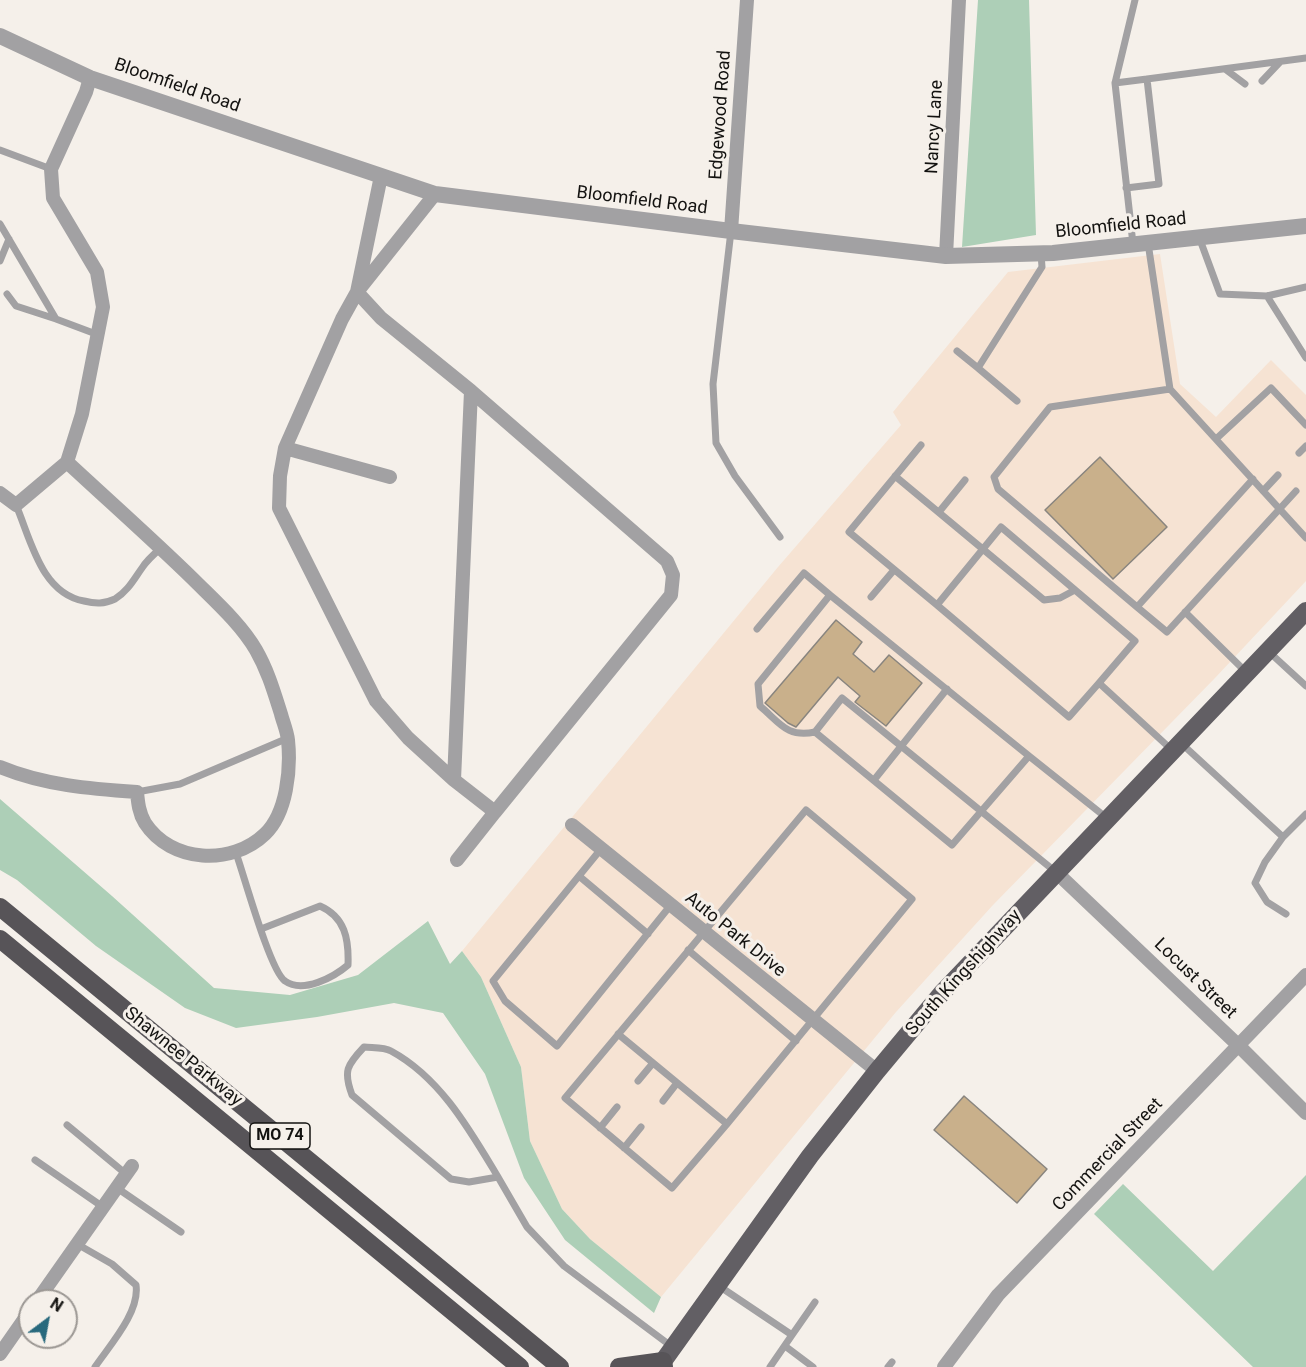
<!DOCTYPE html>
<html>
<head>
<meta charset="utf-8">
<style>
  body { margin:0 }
  #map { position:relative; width:1306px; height:1367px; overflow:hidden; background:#f5f0ea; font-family:Roboto,sans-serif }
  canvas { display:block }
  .north { position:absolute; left:18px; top:1289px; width:60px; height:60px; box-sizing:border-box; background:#f5f0ea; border:2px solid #9b9793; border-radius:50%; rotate:32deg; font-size:16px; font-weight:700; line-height:24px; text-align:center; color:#131210 }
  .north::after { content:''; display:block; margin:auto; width:21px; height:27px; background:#28697d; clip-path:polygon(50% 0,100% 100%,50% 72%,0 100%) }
</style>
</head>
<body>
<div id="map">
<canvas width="1306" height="1367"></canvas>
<div class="north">N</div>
</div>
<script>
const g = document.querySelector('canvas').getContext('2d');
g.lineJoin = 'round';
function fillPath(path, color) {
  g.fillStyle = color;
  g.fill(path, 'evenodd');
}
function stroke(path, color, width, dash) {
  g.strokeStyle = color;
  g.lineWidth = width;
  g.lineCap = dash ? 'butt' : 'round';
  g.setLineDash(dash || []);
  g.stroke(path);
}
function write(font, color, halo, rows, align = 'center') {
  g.font = font + ' Roboto,sans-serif';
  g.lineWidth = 6;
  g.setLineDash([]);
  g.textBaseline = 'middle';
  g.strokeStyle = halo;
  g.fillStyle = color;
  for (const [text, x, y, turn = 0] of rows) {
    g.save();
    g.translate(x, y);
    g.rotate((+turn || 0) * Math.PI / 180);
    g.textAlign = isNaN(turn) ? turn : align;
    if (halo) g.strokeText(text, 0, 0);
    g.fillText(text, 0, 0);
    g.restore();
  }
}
fillPath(new Path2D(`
  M1160 254 1180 384 1216 417 1271 360 1306 395V581L1215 678 993 905 896 1012 661 1297 590 1239 562 1209 530 1141 521 1067 481 977 462 951 778 567 901 425 893 412 1008 272Z`), '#f6e3d3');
fillPath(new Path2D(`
  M978 0H1029L1036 235 962 247Z
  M0 799 112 896 214 988 290 995 358 975 428 921 450 964 462 951 481 977 521 1067 530 1141 562 1209 590 1239 661 1297 654 1313 565 1240 524 1178 485 1074 443 1013 394 1003 317 1017 236 1028 185 1008 96 946 17 880 0 870Z
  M1306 1175V1367H1253L1094 1214 1123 1184 1213 1271Z`), '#adcfb7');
const building = new Path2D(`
  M1100 457 1167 527 1113 579 1045 510Z
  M836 620 862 642 853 654 874 672 889 655 922 683 886 726 855 702 860 696 838 677 796 727 788 723 765 703Z
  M964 1096 1047 1169 1017 1203 934 1130Z`);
fillPath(building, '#c9b08b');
stroke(building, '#89857f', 1.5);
stroke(new Path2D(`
  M1225 69 1245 84
  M1147 79 1306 58
  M1262 81 1280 62
  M1115 83 1147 79 1159 184 1126 188
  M0 150 51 169
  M0 224 56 319 96 334
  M731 231 713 384 716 443 735 476 780 537
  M1199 237 1220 294 1267 296 1306 287
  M1148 243 1170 389 1306 538
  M1133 244 1115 83 1135 0
  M0 261 9 239
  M7 294 16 306 56 319
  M1267 296 1306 358
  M957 351 978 368
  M1170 389 1050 407 994 477 998 489 1137 607 1253 479
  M1017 401 978 368 1042 267 1041 254
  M1216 439 1271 388 1306 425
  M921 445 849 532 937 605
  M1299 453 1306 446
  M895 476 1044 600 1060 598 1075 590
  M1263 491 1278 475
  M16 505C31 540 41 593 84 601 96 604 104 604 115 599 128 591 134 579 142 568 147 560 154 554 161 548
  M939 512 965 480
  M830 595 1029 756
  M871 597 894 570
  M1137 607 1167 632 1296 491
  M1185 612 1247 673
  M757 629 804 573 830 595 758 684 760 706C780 723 787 738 815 732L952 845 1029 756 1108 819
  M1268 651 1306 686
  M1099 683 1069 717 937 605 1001 527 1135 641 1099 683 1173 751
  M815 732 842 698 1057 873
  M1182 744 1283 837 1306 814
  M874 780 947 689
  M137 792 180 784 288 738
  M806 810 912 899 727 1124 672 1188 565 1098Z
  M1283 837 1265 862 1255 883 1267 902 1286 914
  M601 849 493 981 505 1001 557 1046 670 906
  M236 853C244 875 270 971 285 981 303 994 334 977 348 965 349 939 345 917 320 906L261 929
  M579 876 648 934
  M688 950 796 1041
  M618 1034 727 1124
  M638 1081 653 1063
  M663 1101 677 1083
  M67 1125 126 1174
  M600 1128 617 1107
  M624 1148 641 1127
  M35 1160 103 1207
  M498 1177 469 1182 451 1179 352 1095C343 1071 347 1065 364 1047 372 1048 384 1047 391 1051 439 1077 468 1127 495 1172L498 1177 527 1227 564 1266 671 1346
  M117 1188 181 1232
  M77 1244 112 1264 136 1285C140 1312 110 1345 95 1367
  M719 1286 792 1335 770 1367
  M792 1335 815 1302
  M785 1346 813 1367
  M888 1367 892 1362`), '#a2a1a3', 7);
stroke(new Path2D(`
  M381 176 357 292 381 318 471 391 667 561 673 575 671 595 495 812 454 780 408 738 376 701 279 508 280 476 285 448 342 319 357 292 435 194
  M731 231 747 0
  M946 256 959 0
  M285 448 390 477
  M0 493 16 505 67 462 82 414 103 307 97 272 53 198 51 169 86 92 90 78
  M0 767C43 785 91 789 137 792 138 803 139 813 145 823 171 863 232 866 265 834 287 813 291 769 288 740 287 731 283 722 281 714 274 692 268 671 256 650 241 624 215 601 193 579 152 539 109 501 67 462
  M454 780 471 391
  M572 825 877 1071
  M457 860 495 812
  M1057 873 1239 1046 1306 1113
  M37 1301 132 1166
  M0 1354 30 1311
  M944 1367 998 1295 1306 975`), '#a2a1a3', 14);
stroke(new Path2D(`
  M0 36 90 78 435 194 731 231 946 256 1053 253 1306 226`), '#a2a1a3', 16);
stroke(new Path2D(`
  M659 1367 810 1156 877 1071 942 993 1306 611`), '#625f64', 18);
stroke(new Path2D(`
  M0 907 560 1367
  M0 939 520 1367
  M619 1367 663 1361 664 1367`), '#575458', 18);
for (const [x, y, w] of [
  [280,1136,60]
]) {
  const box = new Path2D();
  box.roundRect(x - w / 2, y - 13, w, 26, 4.5);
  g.fillStyle = '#f5f0ea';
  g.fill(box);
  stroke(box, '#131210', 1.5);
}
write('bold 16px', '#131210', null, [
  ["MO 74",280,1136]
]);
write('18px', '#131210', '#f5f0ea', [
  ["Bloomfield Road",177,86,19],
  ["Edgewood Road",721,115,-86],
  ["Nancy Lane",935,127,-87],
  ["Bloomfield Road",642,201,7],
  ["Bloomfield Road",1121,226,-6],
  ["Auto Park Drive",735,935,39],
  ["South Kingshighway",964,973,-48],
  ["Locust Street",1195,979,44],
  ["Shawnee Parkway",183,1057,39],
  ["Commercial Street",1108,1155,-46]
]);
</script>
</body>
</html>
